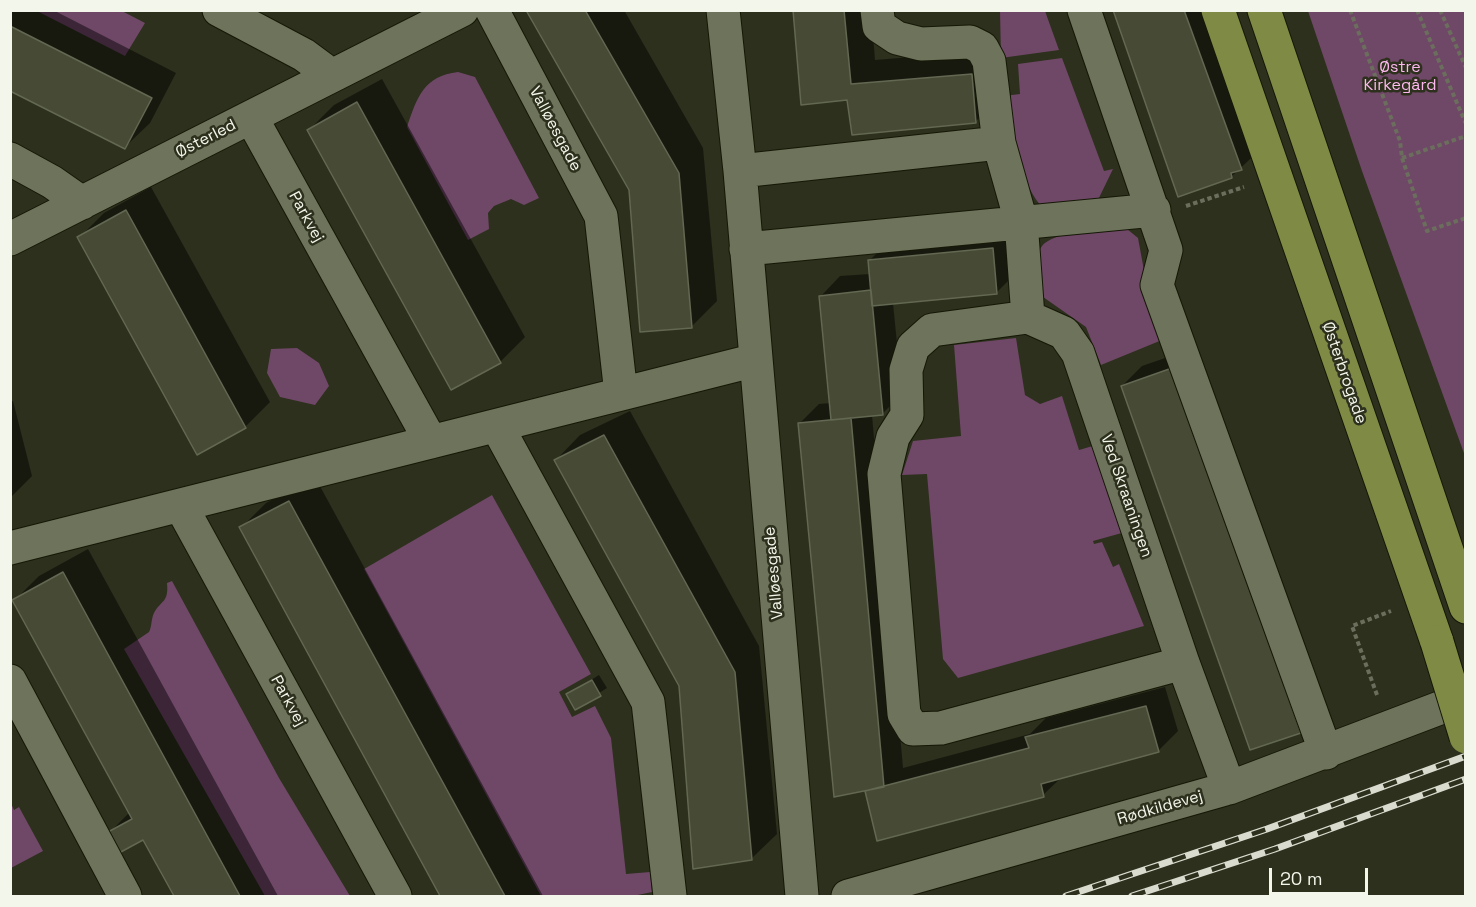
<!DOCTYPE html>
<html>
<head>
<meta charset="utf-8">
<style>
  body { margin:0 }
  #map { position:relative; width:1476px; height:907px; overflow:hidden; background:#2c301c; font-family:"Space Grotesk",sans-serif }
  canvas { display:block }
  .frame { position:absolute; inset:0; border:12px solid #f3f6ea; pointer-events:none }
  .scale { position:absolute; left:1269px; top:868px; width:99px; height:27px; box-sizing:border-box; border:3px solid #f3f6ea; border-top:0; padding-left:8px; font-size:18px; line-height:21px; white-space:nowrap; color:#f3f6ea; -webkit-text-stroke:4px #2c301c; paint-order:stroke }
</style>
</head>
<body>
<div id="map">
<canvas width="1476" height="907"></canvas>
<div class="frame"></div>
<div class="scale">20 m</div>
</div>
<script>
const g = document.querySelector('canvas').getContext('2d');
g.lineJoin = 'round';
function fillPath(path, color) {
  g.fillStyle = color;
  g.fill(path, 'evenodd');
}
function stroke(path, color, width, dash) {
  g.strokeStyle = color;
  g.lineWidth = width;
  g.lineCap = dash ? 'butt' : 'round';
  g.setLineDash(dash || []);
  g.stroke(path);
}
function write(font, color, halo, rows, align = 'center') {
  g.font = font + ' "Space Grotesk",sans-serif';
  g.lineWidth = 5;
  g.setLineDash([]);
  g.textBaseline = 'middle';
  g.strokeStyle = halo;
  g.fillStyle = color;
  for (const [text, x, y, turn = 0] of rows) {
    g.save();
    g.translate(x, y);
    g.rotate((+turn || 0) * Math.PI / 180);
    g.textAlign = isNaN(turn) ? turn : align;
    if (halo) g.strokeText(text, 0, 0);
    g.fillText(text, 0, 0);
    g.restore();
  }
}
fillPath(new Path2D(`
  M37 11H122L145 23 125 56Z
  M1000 11H1045L1059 50 1001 58Z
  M1308 11H1465V456L1362 171Z
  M1062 58 1104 171 1113 169 1097 202 1044 208C1022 192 1010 124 1004 96L1020 94 1018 64Z
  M458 72 475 77 539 198 524 205 511 199 494 206 488 213 489 229 468 240 407 127C417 97 424 76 458 72Z
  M1114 229H1127L1138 238 1148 292 1162 340 1101 365 1086 327 1043 297C1042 283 1038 268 1039 254 1041 230 1096 232 1114 229Z
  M1016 338 1025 395 1040 404 1062 396 1079 450 1096 445 1129 531 1093 541 1094 544 1102 542 1113 567 1119 564 1144 626 958 678 943 659 927 474 902 475 913 441 961 436 954 345Z
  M297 348 319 363 329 386 315 405 280 397 267 373 271 349Z
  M492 495 591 674 559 692 572 717 595 706 611 738 626 874 650 872 652 892 633 896H541L364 569Z
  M172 581 279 778 350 896H265L124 649 149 632C152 626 151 619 154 613 161 600 169 603 167 583Z
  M10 801 14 810 19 807 43 851 11 868Z`), '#6f4767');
fillPath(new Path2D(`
  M10 10H53L176 73 150 123 125 147 10 89Z
  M531 10H624L703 148 717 301 692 326 631 190Z
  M795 10H871L875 60 996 50 1000 97 975 122 848 99Z
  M1115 10H1218L1266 144 1231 177Z
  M382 79 525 337 500 362 309 130 334 105Z
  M151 187 270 402 245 427 79 238 104 213Z
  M1012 229 1016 273 996 293 893 303 902 394 882 414 872 415 903 768 1030 734 1046 718 1165 687 1178 731 1158 751 1062 777 1043 795 878 839 866 789 799 424 819 404 831 403 821 296 840 276 870 274 869 261 889 241Z
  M1191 349 1320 712 1300 731 1122 386 1142 366Z
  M13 401 32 476 10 498V402Z
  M630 411 759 646 777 834 752 858 681 686 556 460 580 435Z
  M315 477 543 896H442L241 528 266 503Z
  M88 549 278 896H176L144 838 110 832 130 812 14 601 39 576Z
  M599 675 607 688 575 708 567 695Z`), '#0007');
const building = new Path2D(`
  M530 10H585L679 173 692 328 640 332 629 190 527 12Z
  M793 10H844L851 84 972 74 976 123 852 135 847 100 801 105Z
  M1113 10H1184L1242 170 1231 173 1232 178 1178 197Z
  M10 26 152 98 125 149 10 91Z
  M357 102 501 363 451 390 307 130Z
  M126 210 246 428 197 455 77 237Z
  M993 248 997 294 872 306 868 260Z
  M871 290 883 415 831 420 819 296Z
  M1172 368 1301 733 1250 750 1121 386Z
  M851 418 884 787 834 797 798 423Z
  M604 435 735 672 752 860 693 869 679 686 554 460Z
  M289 501 505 896H440L239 527Z
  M63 572 240 896H174L143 840 119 853 108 832 132 819 12 600Z
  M592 680 601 696 575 710 566 694Z
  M1146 706 1159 752 1041 784 1044 797 877 841 865 791 1029 748 1025 737Z`);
fillPath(building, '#474b36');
stroke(building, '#636852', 1.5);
const minor = new Path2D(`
  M219 10 304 55 331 75
  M492 10 601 216 621 394
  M723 10 740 171 802 896
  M877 10 879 26 897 38 921 44 970 42 982 48 989 61 999 143 1021 221 1028 317 1064 333 1078 353 1183 663 1229 788
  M1084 10 1166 250 1157 285 1326 753
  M251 117 431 442
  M10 159 52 182 82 203
  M740 171 999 143
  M10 239 462 10
  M746 249 1154 210
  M1028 317 932 330 913 347 906 370 907 415 893 437 884 474 904 714 913 729 941 728 1183 663
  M497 426 648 702 670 896
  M181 506 395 896
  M10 548 756 360
  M10 681 125 896
  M848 896 1229 788 1466 698`);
const major = new Path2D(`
  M1218 10 1437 642
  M1264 10 1466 607`);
stroke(minor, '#151806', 35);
stroke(major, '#151806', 35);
stroke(new Path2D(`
  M1350 10 1400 141 1402 158 1427 231 1466 218
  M1417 10 1466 124
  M1440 10 1466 68
  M1402 158 1466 136
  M1186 206 1244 187
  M1377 695 1352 626 1391 611`), '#6b6e5d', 4, [4.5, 3]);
stroke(minor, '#6e735c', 33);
stroke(major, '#7f8a45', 33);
const rail = new Path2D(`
  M1066 896 1267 829 1466 756
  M1132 896 1275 849 1466 779`);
stroke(rail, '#d8dbce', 7);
stroke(rail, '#2c301c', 4.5, [14]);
const majorBridge = new Path2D(`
  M1437 642 1466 737`);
stroke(majorBridge, '#151806', 35, []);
stroke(majorBridge, '#7f8a45', 33);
write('16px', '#feb8f0', '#2c301c', [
  ["Østre",1400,68],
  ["Kirkegård",1400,86]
]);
write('16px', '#f3f6ea', '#2c301c', [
  ["Valløesgade",555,129,62],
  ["Østerled",206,139,-27],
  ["Parkvej",306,217,61],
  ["Østerbrogade",1344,373,71],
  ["Ved Skraaningen",1126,496,71],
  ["Valløesgade",774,573,-95],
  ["Parkvej",288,701,61],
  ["Rødkildevej",1160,808,-16]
]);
</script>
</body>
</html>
